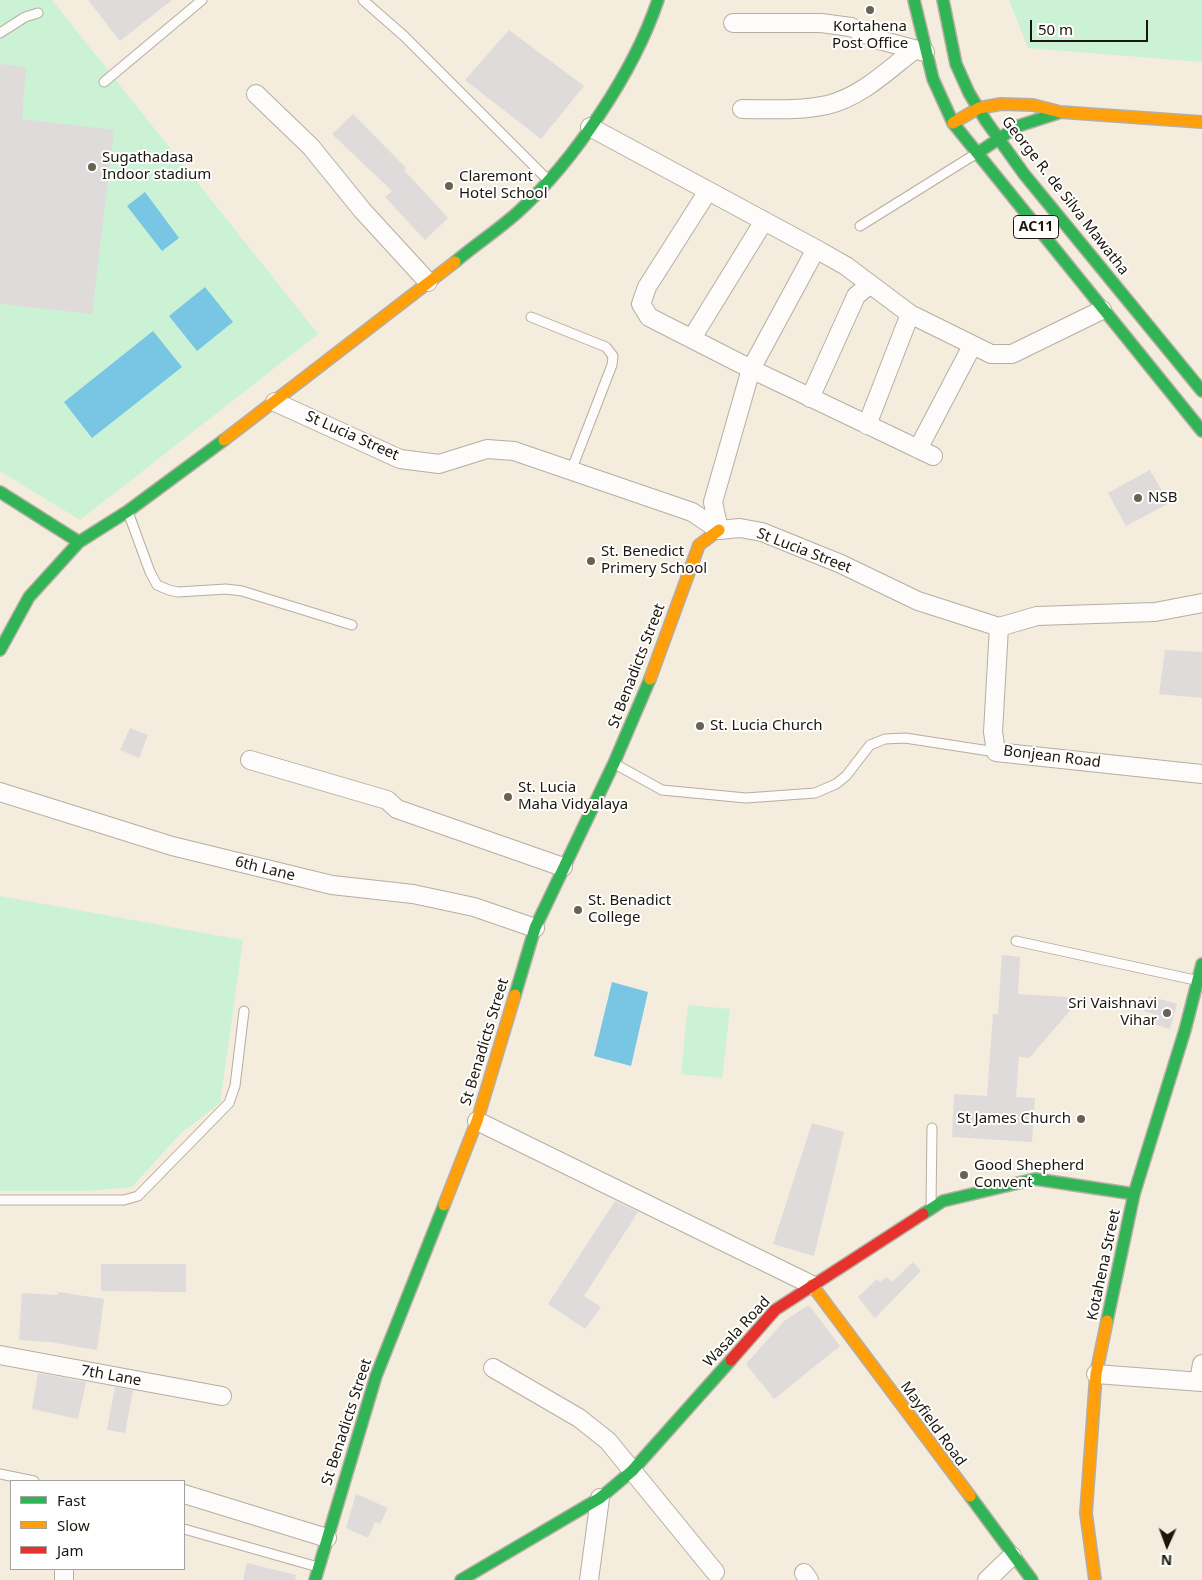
<!DOCTYPE html>
<html>
<head>
<meta charset="utf-8">
<style>
  body { margin:0 }
  #map { position:relative; width:1202px; height:1580px; overflow:hidden; background:#f4ecdc; font-family:"Noto Sans",sans-serif }
  canvas { display:block }
  .legend { position:absolute; left:10px; top:1480px; width:175px; height:90px; box-sizing:border-box; background:#fff; border:1px solid #a4a29e; margin:0; padding:6px 9px; list-style:none; font-size:15px; color:#1c170c }
  .legend li { display:flex; align-items:center; gap:10px; height:25px }
  .legend b { width:25px; border:1px solid #a4a29e }
  .north { position:absolute; left:1142px; top:1520px; width:50px; height:50px; -webkit-text-stroke:4px #fff; paint-order:stroke; rotate:182deg; font-size:14px; font-weight:700; line-height:20px; text-align:center; color:#1c170c }
  .north::after { content:''; display:block; margin:auto; width:18px; height:22px; background:#1c170c; clip-path:polygon(50% 0,100% 100%,50% 72%,0 100%) }
  .scale { position:absolute; left:1030px; top:20px; width:118px; height:22px; box-sizing:border-box; border:2px solid #1c170c; border-top:0; padding-left:6px; font-size:15px; line-height:18px; white-space:nowrap; color:#1c170c; -webkit-text-stroke:4px #fff; paint-order:stroke }
</style>
</head>
<body>
<div id="map">
<canvas width="1202" height="1580"></canvas>
<ul class="legend">
<li><b style="height:6px;background:#30b455"></b>Fast</li>
<li><b style="height:6px;background:#ff9f0a"></b>Slow</li>
<li><b style="height:6px;background:#e5322d"></b>Jam</li>
</ul>
<div class="north">N</div>
<div class="scale">50 m</div>
</div>
<script>
const g = document.querySelector('canvas').getContext('2d');
g.lineJoin = 'round';
function fillPath(path, color) {
  g.fillStyle = color;
  g.fill(path, 'evenodd');
}
function stroke(path, color, width, dash) {
  g.strokeStyle = color;
  g.lineWidth = width;
  g.lineCap = dash ? 'butt' : 'round';
  g.setLineDash(dash || []);
  g.stroke(path);
}
function write(font, color, halo, rows, align = 'center') {
  g.font = font + ' "Noto Sans",sans-serif';
  g.lineWidth = 4;
  g.setLineDash([]);
  g.textBaseline = 'middle';
  g.strokeStyle = halo;
  g.fillStyle = color;
  for (const [text, x, y, turn = 0] of rows) {
    g.save();
    g.translate(x, y);
    g.rotate((+turn || 0) * Math.PI / 180);
    g.textAlign = isNaN(turn) ? turn : align;
    if (halo) g.strokeText(text, 0, 0);
    g.fillText(text, 0, 0);
    g.restore();
  }
}
fillPath(new Path2D(`
  M0 0H52L318 334 80 520 0 471Z
  M1009 0H1202V62L1028 48Z
  M0 896 243 940 220 1103 181 1133 132 1187 87 1191H0Z
  M688 1005 730 1009 722 1078 681 1074Z`), '#cbf2d5');
fillPath(new Path2D(`
  M145 192 179 238 162 251 127 206Z
  M205 287 233 322 197 351 169 316Z
  M153 331 182 367 92 438 64 402Z
  M612 982 648 992 631 1066 594 1056Z`), '#78c5e4');
fillPath(new Path2D(`
  M88 0H172L120 41Z
  M509 30 584 86 541 139 465 80Z
  M0 64 26 67 22 119 114 130 92 314 0 304Z
  M353 114 406 168 404 170 448 218 425 240 385 197 392 191 332 134Z
  M1150 470 1169 503 1126 526 1108 493Z
  M1165 650 1202 652V698L1159 694Z
  M130 728 148 735 139 758 120 750Z
  M1002 955 1020 957 1018 994 1081 998 1029 1058 1019 1057 1016 1097 1035 1098 1032 1142 952 1137 954 1094 987 1096 993 1014H998Z
  M1149 996 1177 1004 1170 1029 1154 1024 1157 1015 1144 1011Z
  M812 1123 844 1132 814 1256 773 1244Z
  M615 1201 638 1212 584 1296 601 1307 585 1329 548 1304Z
  M913 1262 921 1271 875 1318 858 1297 877 1279 880 1282 887 1277 892 1282Z
  M101 1264H186V1292L101 1291Z
  M58 1292 104 1299 97 1350 50 1342 19 1340 22 1293 58 1295Z
  M809 1305 840 1346 774 1399 746 1364 784 1321Z
  M38 1373 86 1382 78 1419 32 1409Z
  M115 1387 133 1390 125 1433 107 1430Z
  M356 1494 388 1508 380 1524 375 1522 368 1538 346 1528Z
  M247 1563 296 1575 295 1580H243Z`), '#dfdbda');
const lane = new Path2D(`
  M363 0 404 36 546 178
  M0 33 25 17 38 13
  M104 82 202 0
  M860 226 974 155
  M531 317 606 347 613 356 612 365 571 471
  M128 512 150 572 157 585 169 590 178 592 226 589 242 591 352 625
  M615 764 662 790 746 798 815 793 836 784 846 776 870 745 885 739 905 738 996 752
  M1016 941 1195 980
  M0 1200H124L138 1196 229 1103 235 1086 244 1011
  M931 1206 932 1128
  M0 1474 34 1481
  M184 1529 318 1567`);
const street = new Path2D(`
  M733 23H821L851 27 879 40 925 52
  M256 94 311 147 362 210 428 282
  M742 109C770 109 800 111 827 105 861 97 888 70 914 50
  M590 127 816 249 846 266 910 314 991 354H1012L1102 310
  M708 191 647 287 641 304 649 317 751 369 933 456
  M692 338 764 221
  M810 398 856 296 869 285
  M275 402 400 459 439 464 487 449 514 451 692 512 719 530 740 528 762 532 841 564 918 601 999 627 1037 616 1155 612 1202 603
  M867 425 910 314
  M918 449 972 346
  M719 530 713 502 751 369 816 249
  M999 627 993 732 996 752 1202 774
  M250 760 387 800 397 809 563 867
  M0 792 172 846 332 885 413 894 474 907 535 928
  M477 1121 812 1285
  M0 1355 222 1396
  M493 1368 579 1418 608 1441 715 1572
  M1096 1374 1202 1382
  M1199 1381 1202 1364
  M184 1494 327 1538
  M804 1573 809 1580
  M64 1580V1569
  M589 1580 600 1498
  M987 1580 1012 1556`);
const fast = new Path2D(`
  M914 0 933 79 953 123 1202 431
  M943 0 956 64 969 93 986 121 1024 174 1202 391
  M982 150 1018 126 1058 113
  M455 262C475 245 498 230 518 212 574 161 634 72 658 0
  M0 492 79 542
  M0 650 29 597 79 542 128 511 224 440
  M515 995 535 928 614 763 650 679
  M923 1214 943 1201 1035 1179 1134 1194
  M1107 1321 1134 1194 1185 1030 1202 964
  M970 1496 1032 1580
  M315 1580 376 1376 444 1205
  M461 1580 600 1498 632 1471 731 1360`);
const slow = new Path2D(`
  M953 123 979 108 1001 104 1033 105 1060 112 1202 122
  M224 440 455 262
  M650 679 699 545 719 530
  M444 1205 477 1121 515 995
  M812 1285 970 1496
  M1095 1580 1086 1513 1096 1374 1107 1321`);
const jam = new Path2D(`
  M731 1360 775 1310 923 1214`);
stroke(lane, '#b5aea2', 11);
stroke(street, '#b5aea2', 20);
stroke(fast, '#b5aea2', 14);
stroke(slow, '#b5aea2', 14);
stroke(jam, '#b5aea2', 14);
stroke(lane, '#fdfcfa', 9);
stroke(street, '#fdfcfa', 18);
stroke(fast, '#30b455', 11);
stroke(slow, '#ff9f0a', 11);
stroke(jam, '#e5322d', 11);
for (const [x, y, r, color] of [
  [870,10,5,"#686255"],
  [92,167,5,"#686255"],
  [449,186,5,"#686255"],
  [1138,498,5,"#686255"],
  [591,561,5,"#686255"],
  [700,726,5,"#686255"],
  [508,797,5,"#686255"],
  [578,910,5,"#686255"],
  [1167,1013,5,"#686255"],
  [1081,1119,5,"#686255"],
  [964,1175,5,"#686255"]
]) {
  const dot = new Path2D();
  dot.arc(x, y, r, 0, 2 * Math.PI);
  g.fillStyle = color;
  g.fill(dot);
  stroke(dot, '#fff', 2);
}
for (const [x, y, w] of [
  [1036,227,45]
]) {
  const box = new Path2D();
  box.roundRect(x - w / 2, y - 11.5, w, 23, 4);
  g.fillStyle = '#fff';
  g.fill(box);
  stroke(box, '#1c170c', 1);
}
write('bold 14px', '#1c170c', null, [
  ["AC11",1036,227]
]);
write('15px', '#1c170c', '#fff', [
  ["Kortahena",870,27,"center"],
  ["Post Office",870,44,"center"],
  ["Sugathadasa",102,158],
  ["Indoor stadium",102,175],
  ["Claremont",459,177],
  ["Hotel School",459,194],
  ["NSB",1148,498],
  ["St. Benedict",601,552],
  ["Primery School",601,569],
  ["St. Lucia Church",710,726],
  ["St. Lucia",518,788],
  ["Maha Vidyalaya",518,805],
  ["St. Benadict",588,901],
  ["College",588,918],
  ["Sri Vaishnavi",1157,1004,"right"],
  ["Vihar",1157,1021,"right"],
  ["St James Church",1071,1119,"right"],
  ["Good Shepherd",974,1166],
  ["Convent",974,1183]
], 'left');
write('15px', '#1c170c', '#fff', [
  ["George R. de Silva Mawatha",1065,196,52],
  ["St Lucia Street",352,436,24],
  ["St Lucia Street",804,551,21],
  ["St Benadicts Street",637,666,-69],
  ["Bonjean Road",1052,757,7],
  ["6th Lane",265,869,14],
  ["St Benadicts Street",485,1042,-73],
  ["Kotahena Street",1104,1265,-78],
  ["Wasala Road",737,1332,-47],
  ["7th Lane",111,1376,10],
  ["St Benadicts Street",347,1422,-72],
  ["Mayfield Road",933,1424,54]
]);
</script>
</body>
</html>
